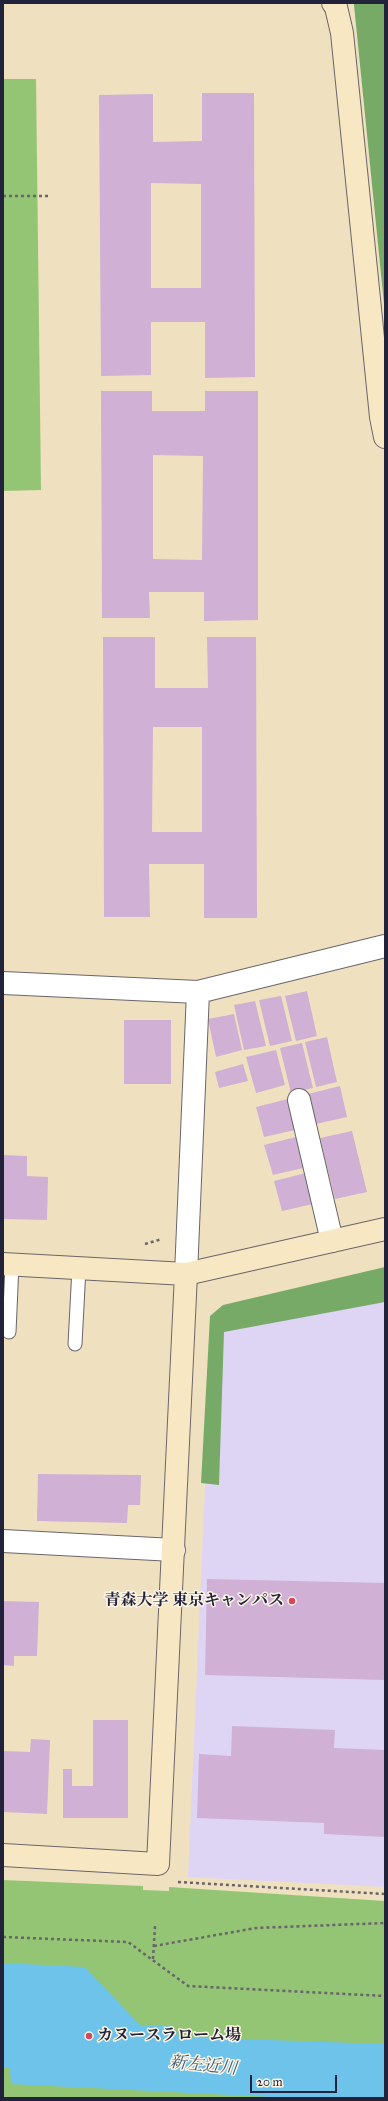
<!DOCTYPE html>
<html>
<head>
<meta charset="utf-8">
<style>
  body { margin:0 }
  #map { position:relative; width:388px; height:2101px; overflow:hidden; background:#efe1c0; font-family:"IM FELL Great Primer",serif }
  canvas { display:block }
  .frame { position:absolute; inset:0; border:4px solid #22223b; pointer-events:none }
  .scale { position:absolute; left:250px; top:2075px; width:87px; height:18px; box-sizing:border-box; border:2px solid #22223b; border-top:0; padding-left:5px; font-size:12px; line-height:14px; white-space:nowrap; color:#22223b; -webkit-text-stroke:3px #fcf5e5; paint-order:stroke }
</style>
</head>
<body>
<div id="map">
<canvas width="388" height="2101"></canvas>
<div class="frame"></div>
<div class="scale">20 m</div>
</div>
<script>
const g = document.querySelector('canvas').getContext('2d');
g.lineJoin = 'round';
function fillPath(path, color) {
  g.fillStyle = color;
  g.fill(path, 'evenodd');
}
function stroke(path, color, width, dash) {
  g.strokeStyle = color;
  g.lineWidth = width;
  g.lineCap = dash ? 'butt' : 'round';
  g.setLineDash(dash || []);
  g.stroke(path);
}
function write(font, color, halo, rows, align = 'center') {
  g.font = font + ' "IM FELL Great Primer","Noto Serif JP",serif';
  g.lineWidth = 3;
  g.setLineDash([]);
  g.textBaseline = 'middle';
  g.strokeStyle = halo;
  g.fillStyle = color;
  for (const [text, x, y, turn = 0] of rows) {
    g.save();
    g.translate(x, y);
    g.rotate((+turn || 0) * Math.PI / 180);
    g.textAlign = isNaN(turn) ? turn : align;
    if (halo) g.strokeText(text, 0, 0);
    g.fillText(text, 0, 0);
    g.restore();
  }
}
fillPath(new Path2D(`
  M385 1293V1887L188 1877 212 1326Z`), '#ded5f5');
fillPath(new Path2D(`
  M3 79H36L41 490 3 491Z
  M3 1880 143 1886V1890L169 1891V1887L385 1901V2098H3Z`), '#94c574');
fillPath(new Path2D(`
  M354 3H385V314L354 5Z
  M385 1267V1302L224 1332 219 1485 201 1483 210 1316 223 1305Z`), '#7a6');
fillPath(new Path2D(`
  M3 1963 85 1967 140 2025 172 2026 180 2037 385 2044V2098H291L11 2084 10 2068 3 2067Z`), '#6dc3ea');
fillPath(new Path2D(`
  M202 93H254L255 377 205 378V322H151V375L101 376 99 95 153 94V142L202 141ZM151 183 201 184V288H151Z
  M101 391H152V411H205V391H258V620L204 621V592H149L150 618H102ZM153 455 203 456 202 560 153 559Z
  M103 637H155V688H208L207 637H256L257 918H204V864H149L150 917H104ZM153 727H202V832H152Z
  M307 991 317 1036 296 1041 285 996Z
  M281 996 292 1041 270 1046 259 1000Z
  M255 1001 266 1046 244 1050 234 1005Z
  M234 1014 242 1050 216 1057 208 1019Z
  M124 1020H171V1084H124Z
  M327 1037 337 1082 316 1087 305 1042Z
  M302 1043 313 1088 291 1093 280 1048Z
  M276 1050 285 1085 256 1093 246 1057Z
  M243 1064 248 1081 219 1088 215 1072Z
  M340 1086 347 1117 316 1124 308 1094Z
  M288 1099 295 1130 264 1137 256 1107Z
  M352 1131 367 1192 335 1199 320 1138Z
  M296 1137 303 1168 273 1175 264 1145Z
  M3 1155 27 1156V1176L48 1177 47 1220 3 1219Z
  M306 1173 313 1204 282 1211 274 1181Z
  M38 1474 141 1475 140 1505H128L127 1523 37 1521Z
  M207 1579 385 1583V1680L205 1675Z
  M3 1601 39 1602 37 1656H14V1666L3 1665Z
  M93 1720H128V1818H63V1769H72V1786H93Z
  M232 1726 335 1730 334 1748 385 1750V1837L324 1834V1823L197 1818 199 1754 231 1756Z
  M31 1739 50 1740 47 1814 3 1812V1751L30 1752Z`), '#d0b0d4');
const lane = new Path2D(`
  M9 1332 12 1265
  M75 1344 79 1268`);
const street = new Path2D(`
  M3 983 198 992 385 946
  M299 1100 332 1241
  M186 1274 198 992
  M3 1541 174 1550`);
const secondary = new Path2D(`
  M333 3 336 7 342 33 381 417 385 437
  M3 1264 186 1274 385 1229
  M3 1855 158 1864 186 1274`);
stroke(lane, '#6a656a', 15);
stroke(street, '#6a656a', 24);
stroke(secondary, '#6a656a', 24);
stroke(new Path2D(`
  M3 196H48
  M145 1244 162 1239
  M178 1882 385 1894
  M3 1937 128 1942 188 1986 385 1996
  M154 1946 256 1928 385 1923
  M153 1959 155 1926`), '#6a656a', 2.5, [3, 3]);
stroke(lane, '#fff', 13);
stroke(street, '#fff', 22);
stroke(secondary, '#f7e8c3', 22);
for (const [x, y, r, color] of [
  [292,1601,4,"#d1495b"],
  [89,2036,4,"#d1495b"]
]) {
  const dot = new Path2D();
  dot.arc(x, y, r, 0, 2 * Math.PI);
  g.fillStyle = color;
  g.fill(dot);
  stroke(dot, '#fcf5e5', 1.5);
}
write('bold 16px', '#22223b', '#fcf5e5', [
  ["青森大学 東京キャンパス",284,1601],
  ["カヌースラローム場",97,2036,"left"]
], 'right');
write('italic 17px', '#3c5a78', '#fcf5e5', [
  ["新左近川",203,2066,6]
]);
</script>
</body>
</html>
